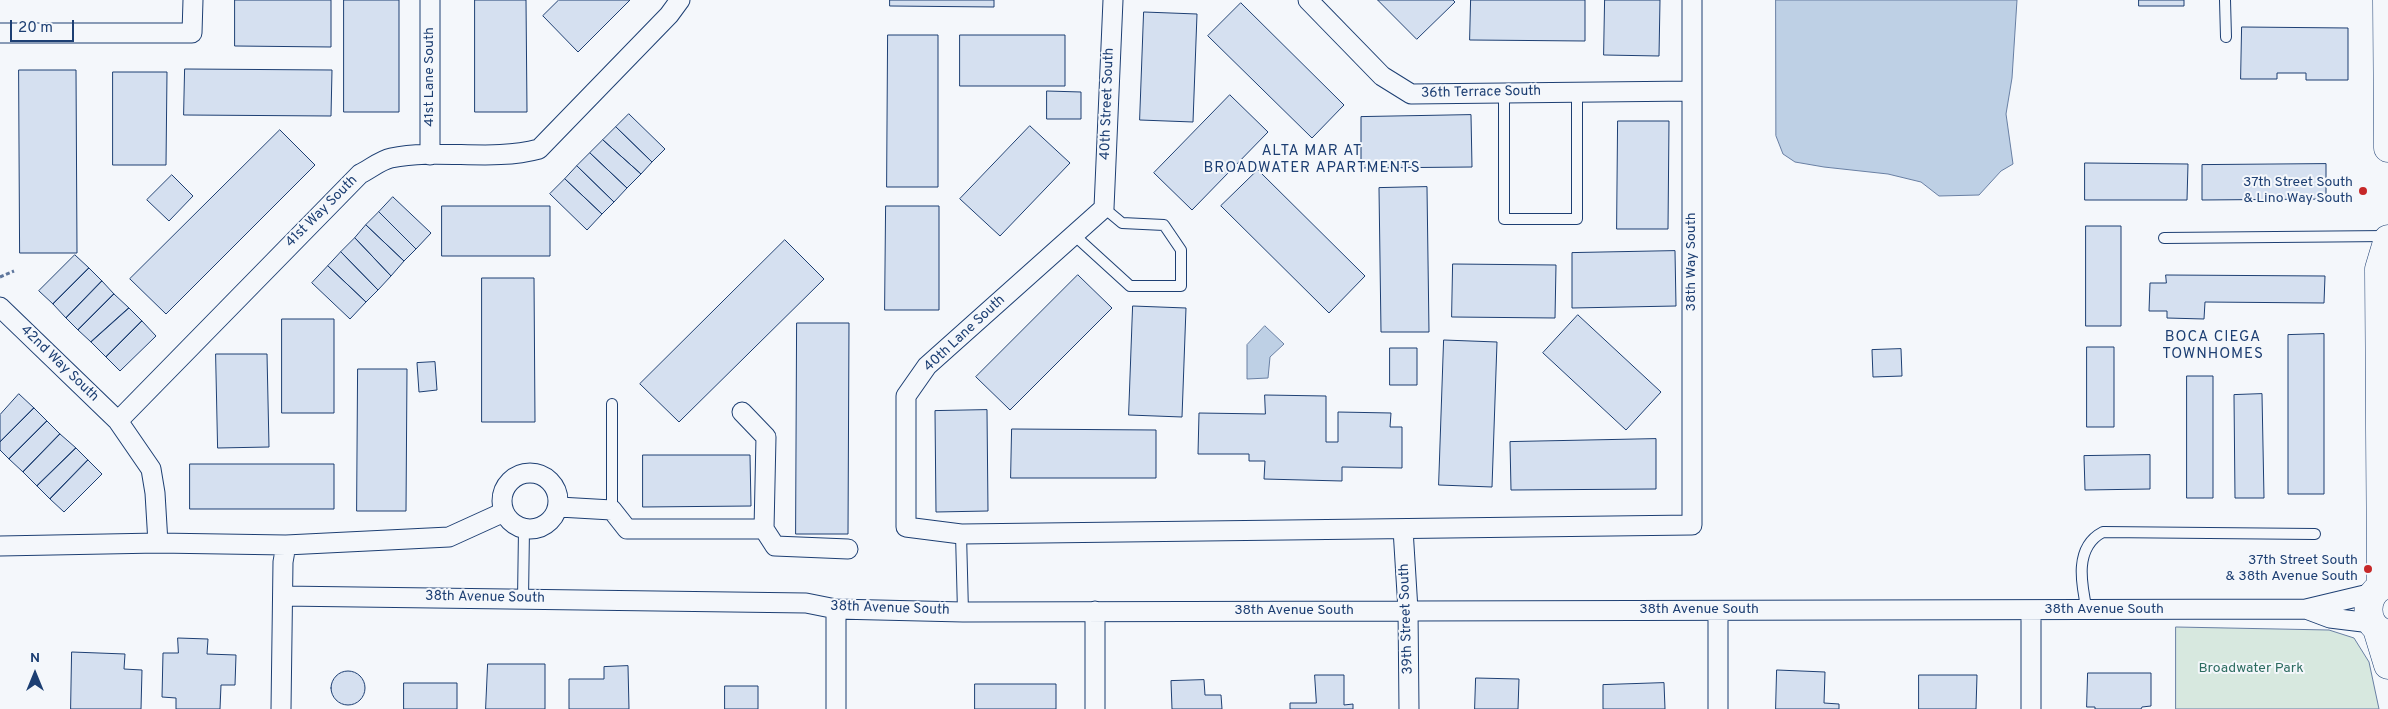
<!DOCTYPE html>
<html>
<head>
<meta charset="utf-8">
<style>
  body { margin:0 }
  #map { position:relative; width:2388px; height:709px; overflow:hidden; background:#f4f7fb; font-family:Overpass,sans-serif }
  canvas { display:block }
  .north { position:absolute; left:10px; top:649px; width:50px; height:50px; -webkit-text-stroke:4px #f4f7fb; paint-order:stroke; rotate:0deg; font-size:14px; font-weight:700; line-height:20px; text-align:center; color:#1d3f73 }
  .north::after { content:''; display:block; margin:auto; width:18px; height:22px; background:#1d3f73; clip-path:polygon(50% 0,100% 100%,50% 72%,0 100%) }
  .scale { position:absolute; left:10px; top:20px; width:64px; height:22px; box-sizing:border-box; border:2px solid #1d3f73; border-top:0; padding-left:6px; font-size:15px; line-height:18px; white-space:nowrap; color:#1d3f73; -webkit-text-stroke:4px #f4f7fb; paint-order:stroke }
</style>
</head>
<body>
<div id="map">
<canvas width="2388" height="709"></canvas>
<div class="north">N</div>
<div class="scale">20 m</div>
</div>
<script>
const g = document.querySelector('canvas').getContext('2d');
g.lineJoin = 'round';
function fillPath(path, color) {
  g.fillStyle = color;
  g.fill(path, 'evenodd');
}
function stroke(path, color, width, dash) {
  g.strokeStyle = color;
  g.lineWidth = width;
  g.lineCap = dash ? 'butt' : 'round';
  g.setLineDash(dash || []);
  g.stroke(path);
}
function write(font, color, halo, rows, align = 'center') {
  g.font = font + ' Overpass,sans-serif';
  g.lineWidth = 4;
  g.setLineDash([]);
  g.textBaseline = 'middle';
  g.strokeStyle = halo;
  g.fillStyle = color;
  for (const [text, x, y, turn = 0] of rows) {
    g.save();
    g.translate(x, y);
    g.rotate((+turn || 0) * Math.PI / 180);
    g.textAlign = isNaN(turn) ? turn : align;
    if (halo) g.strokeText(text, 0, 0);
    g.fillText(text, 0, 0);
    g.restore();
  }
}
const green = new Path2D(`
  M2176 627 2329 630 2354 638 2369 662 2379 709H2176Z`);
fillPath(green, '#d7e8df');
stroke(green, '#687fa3', 1);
const water = new Path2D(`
  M1776 0H2017L2012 78 2006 114 2013 164 2001 171 1979 195 1939 196 1921 182 1888 174 1824 167 1795 162 1783 154 1776 136Z
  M1265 326 1284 344 1270 357 1268 378 1247 379V345Z`);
fillPath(water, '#bed0e5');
stroke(water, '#687fa3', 1);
const building = new Path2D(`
  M235 0H331V47L235 46Z
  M344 0H399V112H344Z
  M475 0H526L527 112H475Z
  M559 0H630L578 52 543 16Z
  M890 0H994V7L890 6Z
  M1378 0H1453L1455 2 1417 39Z
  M1471 0H1585V41L1470 40Z
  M1605 0H1660L1659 56 1604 55Z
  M2139 0H2184V6H2139Z
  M1241 3 1344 105 1312 138 1208 36Z
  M1144 12 1197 14 1193 122 1140 120Z
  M2242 27 2348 28V80H2306V73H2277V79H2241Z
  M888 35H938V187H887Z
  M960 35H1065V86H960Z
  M185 69 332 70 331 116 184 115Z
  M19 70H76L77 253H20Z
  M113 72H167L166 165H113Z
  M1047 91 1081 92V119H1047Z
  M1230 95 1268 132 1192 210 1154 173Z
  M629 114 665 149 652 162 616 127Z
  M1471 115 1472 167 1361 168V117Z
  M1618 121H1669L1668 229H1617Z
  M1030 126 1070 163 1000 236 960 199Z
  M616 127 652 162 641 174 603 140Z
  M280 130 315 165 166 314 130 279Z
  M603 140 641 174 627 188 590 153Z
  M590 153 627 188 614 202 577 166Z
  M2085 163 2188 164 2187 200H2085Z
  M2326 164V199L2202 200V165Z
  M577 166 614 202 602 214 565 179Z
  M1258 170 1365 276 1329 313 1221 206Z
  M172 175 193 196 169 221 147 200Z
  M565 179 602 214 587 230 550 194Z
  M1427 187 1429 332H1381L1379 188Z
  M393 197 431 233 416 249 379 212Z
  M442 206H550V256H442Z
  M886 206H939V310H885Z
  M379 212 416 249 404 261 366 225Z
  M366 225 404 261 391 276 355 238Z
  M2086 226H2121V326H2086Z
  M355 238 391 276 378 290 341 252Z
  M785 240 824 279 679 422 640 384Z
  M1675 251 1676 306 1572 308V253Z
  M341 252 378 290 366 302 328 266Z
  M75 255 89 268 53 304 39 291Z
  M1453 264 1556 265 1555 318 1452 317Z
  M328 266 366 302 350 319 312 283Z
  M89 268 102 281 66 318 53 304Z
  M1078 275 1112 308 1010 410 976 377Z
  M2166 275 2325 276 2324 303 2205 302 2204 319 2167 318V311H2149L2150 283H2166Z
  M482 278H534L535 422H482Z
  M102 281 114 294 78 330 66 318Z
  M114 294 129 308 91 342 78 330Z
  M1133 306 1186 308 1182 417 1129 415Z
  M129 308 142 321 106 357 91 342Z
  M1578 315 1661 392 1626 430 1543 353Z
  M282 319H334V413H282Z
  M142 321 156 336 120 371 106 357Z
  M797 323H849L848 534H796Z
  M2324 334V494H2288V335Z
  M1444 340 1497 342 1492 487 1439 485Z
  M2087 347H2114V427H2087Z
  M1390 348H1417V385H1390Z
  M1901 349 1902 376 1873 377 1872 350Z
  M216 354H267L269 447 218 448Z
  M435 362 437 390 419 392 417 363Z
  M358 369H407L406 511H357Z
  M2187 376H2213V498H2187Z
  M19 394 34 408 0 442V415Z
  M2262 394 2264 498H2235L2234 395Z
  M1265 395 1326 396V442H1338V412L1391 413 1390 427H1402V468L1342 467V481L1264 479 1265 461H1249V454H1198L1199 413 1265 414Z
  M34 408 47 421 9 459 0 450V442Z
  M987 410 988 511 936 512 935 411Z
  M47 421 60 434 23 472 9 459Z
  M1012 429 1156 430V478H1011Z
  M60 434 76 448 37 486 23 472Z
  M1656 439V489L1511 490 1510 442Z
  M76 448 88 460 50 499 37 486Z
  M643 455H750L751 506 643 507Z
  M2150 455V489L2085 490 2084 456Z
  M88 460 102 474 64 512 50 499Z
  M190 464H334V509H190Z
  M178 638 208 639 207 654 236 655 235 685H221L220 709H176V698L162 697 163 653H178Z
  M72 652 125 654 124 669 142 670 141 709H71Z
  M488 664H545V709H486Z
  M628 666 629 709H569V679H604V667Z
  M1777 670 1825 672 1824 703 1839 704V709H1776Z
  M331 688a17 17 0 1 1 34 0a17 17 0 1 1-34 0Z
  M2088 673H2151V706L2142 707 2141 709H2095V707H2087Z
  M1315 675H1344V705L1353 704V709H1290V703H1316Z
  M1919 675H1977L1976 709H1919Z
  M1476 678 1519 679 1518 709H1475Z
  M1204 680 1205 695H1221L1222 709H1172L1171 681Z
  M404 683H457V709H404Z
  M1664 683 1665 709H1603V685Z
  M975 684H1056V709H975Z
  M725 686H758V709H725Z`);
fillPath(building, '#d5e0f0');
stroke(building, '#1d3f73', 1);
const lane = new Path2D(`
  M2225 0 2226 37
  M1504 93V219H1577V92
  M1074 235 1130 286H1181V250L1164 225 1122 223 1104 208
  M2164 238 2387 236
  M612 404V510
  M961 534 963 612
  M523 599 524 529
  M2087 611C2081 583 2074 547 2103 532L2315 534`);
const street = new Path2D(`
  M1113 0 1104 208 927 366 906 396V527L961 534 1692 525V0
  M1308 0 1382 76 1411 94 1692 91
  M0 33H192L193 0
  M430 155V0
  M0 307 118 421 151 469 155 493 158 543
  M742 412 766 437 764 529 775 546 848 549
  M118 421 360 174C370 169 381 160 391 158 440 148 491 162 539 149L669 15 680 0
  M502 501a28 28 0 1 1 56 0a28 28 0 1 1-56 0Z
  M559 507 612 510 627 529H764
  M1403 529 1408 610 1409 709
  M0 546 158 543 286 545 449 537 504 512
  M283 596 806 603 836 609 963 612 2306 609 2373 593
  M2306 609 2330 618 2371 623
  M1095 611V709
  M281 709 283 562 286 545
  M836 709V609
  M1718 709V611
  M2031 709V610`);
const secondary = new Path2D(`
  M2387 0 2388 148
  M2388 584C2362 591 2362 628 2388 634
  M2381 587 2379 269 2388 239
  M2377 629 2388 665`);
stroke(lane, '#1d3f73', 12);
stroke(street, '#1d3f73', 21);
stroke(secondary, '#1d3f73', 29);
stroke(new Path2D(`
  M0 277 14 271`), '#5e769c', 3, [4, 2.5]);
stroke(lane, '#f4f7fb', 10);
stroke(street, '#f4f7fb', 19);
stroke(secondary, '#f4f7fb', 28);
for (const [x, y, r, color] of [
  [2363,191,5,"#c62828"],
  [2368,569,5,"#c62828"]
]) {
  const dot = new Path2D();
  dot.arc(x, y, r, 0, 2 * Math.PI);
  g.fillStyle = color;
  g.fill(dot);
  stroke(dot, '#f4f7fb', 2);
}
write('14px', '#1d3f73', '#f4f7fb', [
  ["41st Lane South",430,77,-90],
  ["36th Terrace South",1481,93,-1],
  ["40th Street South",1108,104,-88],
  ["41st Way South",322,212,-45],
  ["38th Way South",1692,262,-90],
  ["40th Lane South",965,334,-43],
  ["42nd Way South",59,364,44],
  ["38th Avenue South",485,598,1],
  ["38th Avenue South",890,609,2],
  ["38th Avenue South",1699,610],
  ["38th Avenue South",2104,610],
  ["38th Avenue South",1294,611],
  ["39th Street South",1407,619,-92]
]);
write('14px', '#1d3f73', '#f4f7fb', [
  ["37th Street South",2353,183],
  ["& Lino Way South",2353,199],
  ["37th Street South",2358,561],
  ["& 38th Avenue South",2358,577]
], 'right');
write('14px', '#2c6c60', '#f4f7fb', [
  ["Broadwater Park",2251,669]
]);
g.letterSpacing = '1px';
write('15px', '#1d3f73', '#f4f7fb', [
  ["ALTA MAR AT",1312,152],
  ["BROADWATER APARTMENTS",1312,169],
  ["BOCA CIEGA",2213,338],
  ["TOWNHOMES",2213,355]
]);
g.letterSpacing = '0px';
</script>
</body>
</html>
